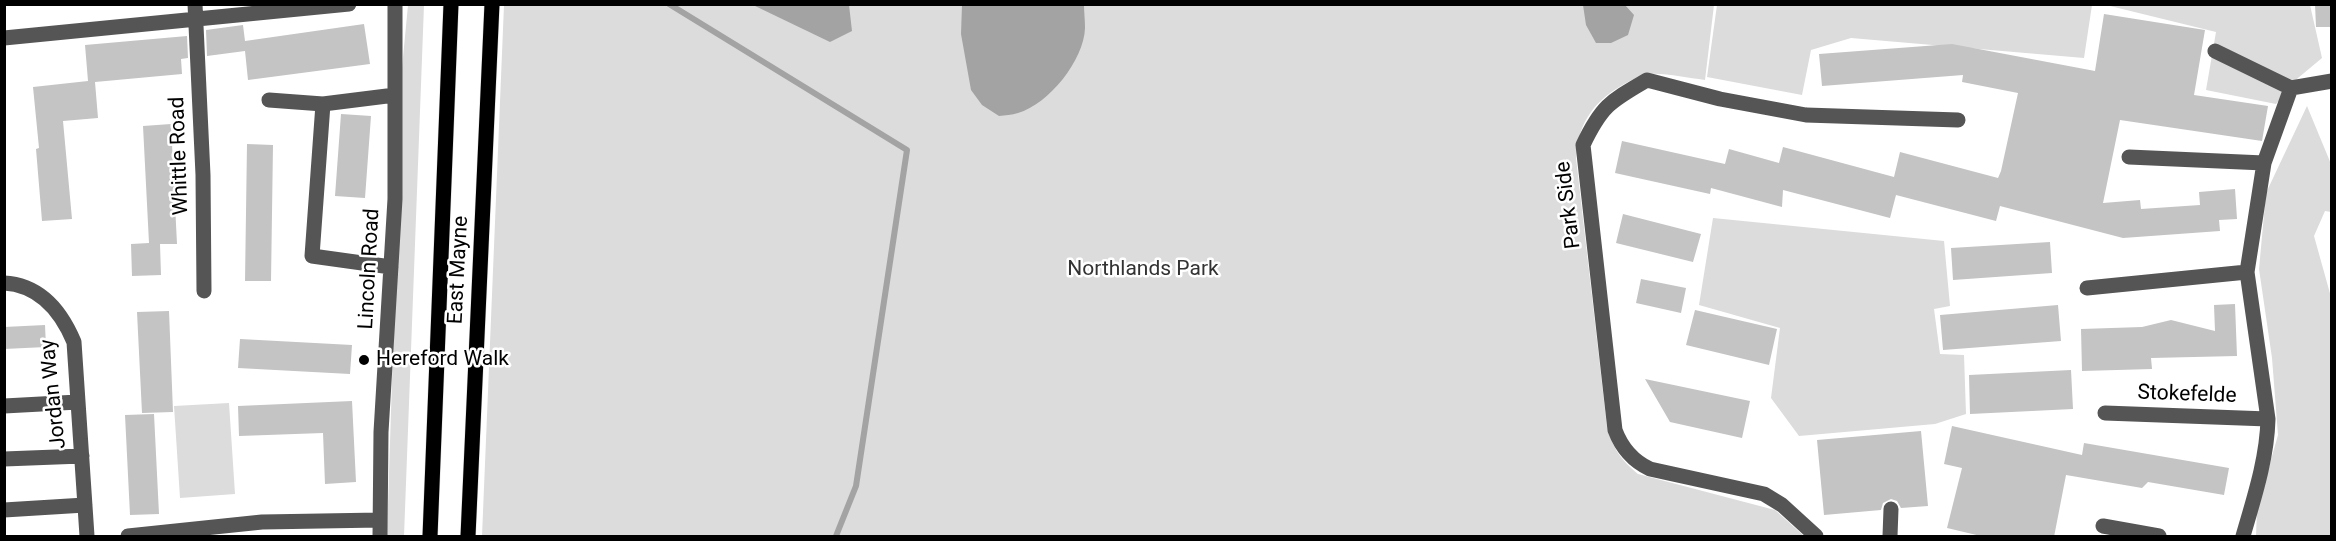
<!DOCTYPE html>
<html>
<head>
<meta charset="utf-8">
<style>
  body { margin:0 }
  #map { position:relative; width:2336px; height:541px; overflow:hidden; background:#fff; font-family:Roboto,sans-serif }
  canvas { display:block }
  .frame { position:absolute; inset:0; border:6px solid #000; pointer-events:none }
</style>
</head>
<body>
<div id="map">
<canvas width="2336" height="541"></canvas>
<div class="frame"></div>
</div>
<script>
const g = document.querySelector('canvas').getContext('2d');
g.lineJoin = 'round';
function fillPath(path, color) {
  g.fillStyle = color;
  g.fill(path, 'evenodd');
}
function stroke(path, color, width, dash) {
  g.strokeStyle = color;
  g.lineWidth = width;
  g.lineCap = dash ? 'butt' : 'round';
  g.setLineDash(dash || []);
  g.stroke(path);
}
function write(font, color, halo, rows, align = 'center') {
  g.font = font + ' Roboto,sans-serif';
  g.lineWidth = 5;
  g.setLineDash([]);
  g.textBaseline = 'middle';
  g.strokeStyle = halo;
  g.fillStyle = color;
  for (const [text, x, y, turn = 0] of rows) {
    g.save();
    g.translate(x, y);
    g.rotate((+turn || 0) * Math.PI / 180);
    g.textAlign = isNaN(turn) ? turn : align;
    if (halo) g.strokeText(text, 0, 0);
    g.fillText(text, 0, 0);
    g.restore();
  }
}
fillPath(new Path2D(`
  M408 5H424L404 536H387L402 68Z
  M504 5H1714L1705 80C1687 78 1667 73 1649 74 1642 74 1634 79 1628 82 1595 99 1578 122 1576 158L1607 427C1614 450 1620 459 1638 474L1775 510 1804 536H482Z
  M1717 5H2092L2084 58 1851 38 1811 50 1802 95 1707 77Z
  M2106 5H2310L2322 58 2298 78 2276 104 2206 90 2216 32Z
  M2307 106 2331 164V212L2325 211 2314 236 2331 297V536H2256L2257 509 2278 435 2272 358 2259 269 2266 193Z
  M1713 218 1944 241 1950 306 1934 309 1940 354 1964 355 1966 414 1935 424 1799 436 1771 398 1780 328 1699 305Z
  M229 403 235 494 180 498 174 406Z`), '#dcdcdc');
fillPath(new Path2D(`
  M753 5H849L852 31 830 42Z
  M962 5H1084C1084 12 1085 20 1085 28 1084 60 1049 104 1018 113 1012 115 1005 115 999 116L982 105 971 90 961 34Z
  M1583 5H1625L1634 15 1628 35 1611 43H1596L1586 25Z`), '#a3a3a3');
stroke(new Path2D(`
  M669 4 907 150 856 486 836 536`), '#a3a3a3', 6);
fillPath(new Path2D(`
  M2315 4H2331V27H2316Z
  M2104 14 2205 30 2194 95 2268 106 2262 141 2120 120 2103 203 2140 200 2141 209 2200 205 2199 192 2235 189 2237 219 2219 220 2220 231 2123 238 2000 206 1996 221 1896 195 1890 218 1783 190 1782 207 1711 188 1710 194 1615 173 1622 141 1725 164 1729 149 1779 163 1783 147 1894 177 1900 152 1998 178 2001 171 2018 93 1962 82 1963 75 1822 86 1819 54 1952 44 2095 71Z
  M364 24 370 64 248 80 245 51 207 56 206 30 243 25 245 41Z
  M187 36 188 58 181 59 182 74 95 82 98 118 63 121 72 219 42 221 36 149 39 148 33 87 88 81 85 45Z
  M341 114 371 116 365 198 335 196Z
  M171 124 177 244H160L161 275 132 276 131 244 149 243 143 126Z
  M247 144 273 145 271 281H245Z
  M1623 214 1701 234 1693 262 1616 243Z
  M2050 242 2052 273 1953 280 1951 248Z
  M1641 279 1686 288 1681 313 1636 303Z
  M2235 304 2237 356 2151 358 2152 369 2082 371 2081 329 2142 327 2171 320 2215 331 2214 305Z
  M2058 305 2061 341 1943 350 1940 315Z
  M1695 310 1777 329 1769 365 1686 345Z
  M169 311 173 412 142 413 137 312Z
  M45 325 46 347 4 349V327Z
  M240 339 352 345 350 374 238 368Z
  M2071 370 2073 409 1970 414 1969 375Z
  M1645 379 1750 401 1742 438 1670 422Z
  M352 401 356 482 325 484 323 433 239 436 238 406Z
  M154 414 159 514 130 515 125 415Z
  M1952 426 2082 455 2084 443 2229 468 2224 495 2148 482 2142 488 2066 475 2054 537H1985L1947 528 1962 468 1944 464Z
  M1921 431 1928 506 1901 508 1897 501 1891 499 1883 503 1881 510 1824 515 1817 440Z`), '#c4c4c4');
const major = new Path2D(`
  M430 536 451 4
  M468 536 492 4`);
stroke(major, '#dbdbdb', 16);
stroke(new Path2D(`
  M195 4 203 175 204 291
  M4 38 349 4
  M2215 51 2291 88
  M269 100 323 104
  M2129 157 2264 163
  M391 267 312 256 323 104 395 95
  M4 283C40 285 61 311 74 342L87 536
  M2087 288 2247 272
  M4 406 78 402
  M2105 413 2268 419
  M4 459 82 456
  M4 510 85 505
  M2103 526 2159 536
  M128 536 262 522 380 520
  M380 536 381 432 395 199V4
  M1816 536 1782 505 1764 494 1650 469C1633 461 1622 449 1615 430L1583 145C1602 105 1611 101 1647 80L1720 99 1806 115 1958 120
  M1890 536 1891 509
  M2243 536C2254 498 2267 459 2268 419L2247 272 2264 163 2291 88 2332 81`), '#555', 15);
stroke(major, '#000', 15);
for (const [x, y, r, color] of [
  [364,360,6,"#000"]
]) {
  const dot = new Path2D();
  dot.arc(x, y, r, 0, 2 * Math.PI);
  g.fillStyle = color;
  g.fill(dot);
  stroke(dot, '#fff', 2);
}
write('21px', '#000', '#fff', [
  ["Whittle Road",180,156,-92],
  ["Park Side",1569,205,-97],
  ["Lincoln Road",370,269,-87],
  ["East Mayne",459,270,-87],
  ["Jordan Way",54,394,-96],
  ["Stokefelde",2187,395,2]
]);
write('21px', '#333', '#fff', [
  ["Northlands Park",1143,270]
]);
write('21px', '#000', '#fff', [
  ["Hereford Walk",376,360]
], 'left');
</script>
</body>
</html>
